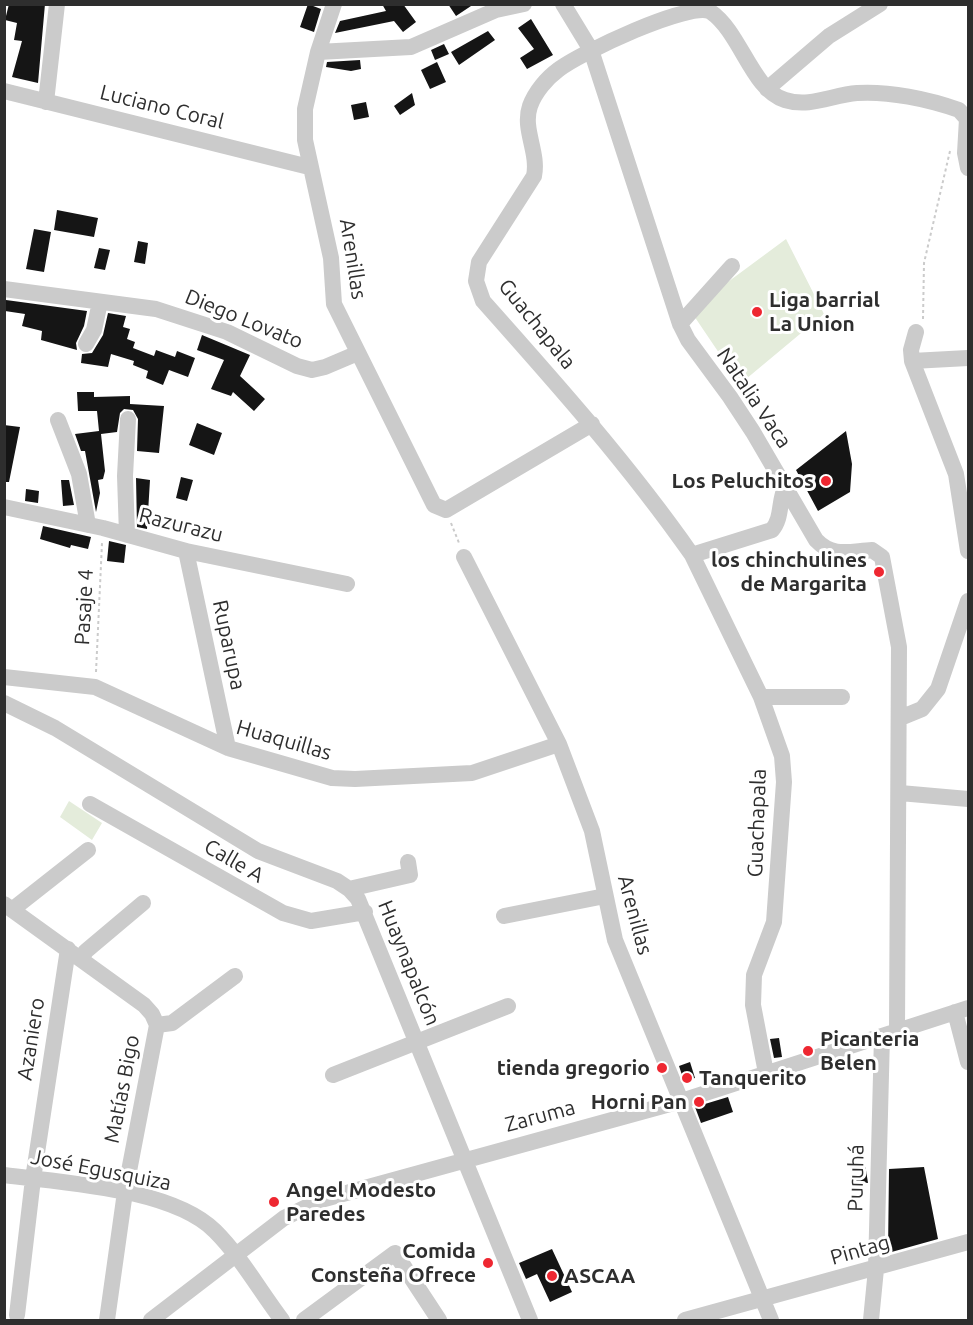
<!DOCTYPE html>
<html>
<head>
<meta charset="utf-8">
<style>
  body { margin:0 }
  #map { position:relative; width:973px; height:1325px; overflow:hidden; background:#fff; font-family:Ubuntu,sans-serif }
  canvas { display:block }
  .frame { position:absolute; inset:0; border:6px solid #2e2e2e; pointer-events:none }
</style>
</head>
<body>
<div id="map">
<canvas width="973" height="1325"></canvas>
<div class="frame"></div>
</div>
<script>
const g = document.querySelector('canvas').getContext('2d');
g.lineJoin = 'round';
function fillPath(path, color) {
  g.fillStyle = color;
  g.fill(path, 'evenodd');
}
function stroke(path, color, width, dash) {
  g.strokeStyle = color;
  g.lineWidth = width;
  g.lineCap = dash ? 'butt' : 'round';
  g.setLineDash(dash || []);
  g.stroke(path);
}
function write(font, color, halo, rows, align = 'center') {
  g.font = font + ' Ubuntu,sans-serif';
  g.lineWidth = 6;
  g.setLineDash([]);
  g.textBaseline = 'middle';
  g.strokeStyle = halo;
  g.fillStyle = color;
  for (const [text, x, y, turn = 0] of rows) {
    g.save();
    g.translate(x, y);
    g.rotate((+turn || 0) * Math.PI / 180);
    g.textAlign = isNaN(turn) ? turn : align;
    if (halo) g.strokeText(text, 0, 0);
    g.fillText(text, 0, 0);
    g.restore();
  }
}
fillPath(new Path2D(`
  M786 239 824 314 740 384 690 310Z
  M69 801 102 823 92 840 60 817Z`), '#e4ecdb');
fillPath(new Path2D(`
  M9 4H45L38 83 12 77 22 41 14 40 17 23 5 20Z
  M308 4 321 9 314 32 300 27Z
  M382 4H403L416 22 403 32 394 21 335 33 340 21 386 11Z
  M448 4H474L456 16Z
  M531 19 553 55 527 69 520 58 534 49 518 28Z
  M488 31 495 40 459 65 451 52Z
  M444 44 449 54 435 60 431 50Z
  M360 60 361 69 351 71 326 67 327 62Z
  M437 62 446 82 430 89 421 70Z
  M412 93 415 105 400 115 394 106Z
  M366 102 369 117 354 120 351 105Z
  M57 210 98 218 94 237 54 230Z
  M34 229 51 232 44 272 26 269Z
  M138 241 148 243 145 264 134 262Z
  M99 248 110 250 105 270 94 268Z
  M6 300 87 311 84 326 76 343 77 350 41 340 42 331 22 326 25 314 5 311Z
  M108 313 126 316 123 327 130 329 127 339 135 342 133 348 154 356 156 350 175 357 177 351 195 358 188 377 169 370 163 385 146 378 148 371 133 365 134 361 111 354 108 367 81 363 82 354 92 353 103 335Z
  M202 335 250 355 240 376 265 399 254 411 233 392 231 396 211 389 224 360 197 350Z
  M77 392H94V397L130 396V404L164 406 159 453 137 451 138 419 133 410 124 409 120 413 117 432 101 434 105 471 103 479 98 480 100 493 96 512 85 451H81L75 434 99 431 97 411H78Z
  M197 423 222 433 214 455 189 445Z
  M4 425 20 427 9 482H4Z
  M846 431 852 464 850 492 818 511 796 470Z
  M181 477 193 480 187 501 176 498Z
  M136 478 150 480 147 529 137 527Z
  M61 480H69L74 505 63 506Z
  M26 489 39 491 38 503 25 501Z
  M43 526 91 537 88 549 71 545 70 548 40 539Z
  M109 541 126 545 124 563 107 561Z
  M779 1038 782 1057 774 1058 770 1039Z
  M690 1062 695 1078 684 1081 679 1066Z
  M728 1097 733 1112 701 1123 695 1107Z
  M865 1164 868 1183 852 1181 853 1166Z
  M924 1167 938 1239 888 1253 889 1169Z
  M552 1249 572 1292 550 1302 537 1274 526 1279 519 1263Z`), '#151515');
stroke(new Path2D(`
  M923 319 924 263 950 151
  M451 523 459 543
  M96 672 102 543`), '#cbcbcb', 2, [3, 3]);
stroke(new Path2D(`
  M334 4 318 52 305 109V140L331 258 334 304 434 505 446 510 592 424
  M563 4 591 50 680 324 688 340 730 397 753 432 816 540C833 558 850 551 872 550L882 557 899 647 897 1031
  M318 52 411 47 496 10 524 4
  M767 89 829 36 880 4
  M4 91 309 167
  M46 102 57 4
  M4 289 156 309 227 332 297 366 312 370 325 367 358 353
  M680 324 732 266
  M916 332 911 350 912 361 956 474 968 551
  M86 344 94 330 100 302
  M912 361 968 358
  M58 420 79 474 88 525
  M4 507 103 528 186 551 347 584
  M127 535 125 476 128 419
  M186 551 228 748
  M692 555C629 465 556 383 483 301L476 281 479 262 534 176C539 152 522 129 530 106 535 92 547 78 558 70 578 54 691 0 711 12 741 33 752 90 785 100 810 108 832 95 857 93 889 91 928 99 959 110L967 119 965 153 968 168
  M464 557 559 744 592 831 615 940 771 1320
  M4 677 95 687 228 748 332 778 355 779 472 773 559 744
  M761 697H842
  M4 703 55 728 258 851 337 881 349 889 358 899 530 1320
  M900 718 922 709 938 689 968 601
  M900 793 968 799
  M90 804 283 913 311 921 365 912
  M349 889 410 875 408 862
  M4 904 144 1005 152 1014 157 1025 125 1192 107 1320
  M13 909 88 850
  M504 916 605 896
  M81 958 86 951 143 903
  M955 1012 968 1062
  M157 1025 172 1023 235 976
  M766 1073 753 1005 754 975 774 922 784 782 782 756 761 697 692 555 772 530C783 517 778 500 786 486
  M333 1075 508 1006
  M4 1175C64 1183 172 1188 215 1231 241 1257 260 1291 282 1320
  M17 1315 33 1179 68 949
  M151 1320 284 1218 321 1200 681 1101 968 1008
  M304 1320 395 1253 439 1320
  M685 1320 968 1242
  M871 1320 876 1269 882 1036`), '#cbcbcb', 16);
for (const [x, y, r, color] of [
  [757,312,6,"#ee2731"],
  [826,481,6,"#ee2731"],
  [879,572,6,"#ee2731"],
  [808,1051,6,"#ee2731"],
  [662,1068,6,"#ee2731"],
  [687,1078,6,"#ee2731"],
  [699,1102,6,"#ee2731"],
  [274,1202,6,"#ee2731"],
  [488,1263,6,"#ee2731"],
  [552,1276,6,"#ee2731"]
]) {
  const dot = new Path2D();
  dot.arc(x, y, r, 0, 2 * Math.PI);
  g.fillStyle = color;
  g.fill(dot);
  stroke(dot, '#fff', 2);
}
write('21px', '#2e2e2e', '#fff', [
  ["Luciano Coral",162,107,14],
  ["Arenillas",353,259,81],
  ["Diego Lovato",244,319,22],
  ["Guachapala",537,324,51],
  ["Natalia Vaca",754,398,56],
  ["Razurazu",181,525,14],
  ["Pasaje 4",84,607,-87],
  ["Ruparupa",229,645,78],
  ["Huaquillas",284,740,16],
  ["Guachapala",757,823,-88],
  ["Calle A",234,861,30],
  ["Arenillas",635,915,75],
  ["Huaynapalcón",409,963,68],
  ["Azaniero",31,1039,-81],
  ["Matías Bigo",122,1089,-79],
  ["Zaruma",540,1116,-15],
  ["José Egusquiza",101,1170,11],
  ["Puruhá",856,1178,-89],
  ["Pintag",860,1250,-16]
]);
write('bold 21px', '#2e2e2e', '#fff', [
  ["Liga barrial",769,300],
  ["La Union",769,324],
  ["Los Peluchitos",814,481,"right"],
  ["los chinchulines",867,560,"right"],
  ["de Margarita",867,584,"right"],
  ["Picanteria",820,1039],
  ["Belen",820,1063],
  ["tienda gregorio",650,1068,"right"],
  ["Tanquerito",699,1078],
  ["Horni Pan",687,1102,"right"],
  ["Angel Modesto",286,1190],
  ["Paredes",286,1214],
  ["Comida",476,1251,"right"],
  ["Consteña Ofrece",476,1275,"right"],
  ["ASCAA",564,1276]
], 'left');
</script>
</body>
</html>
